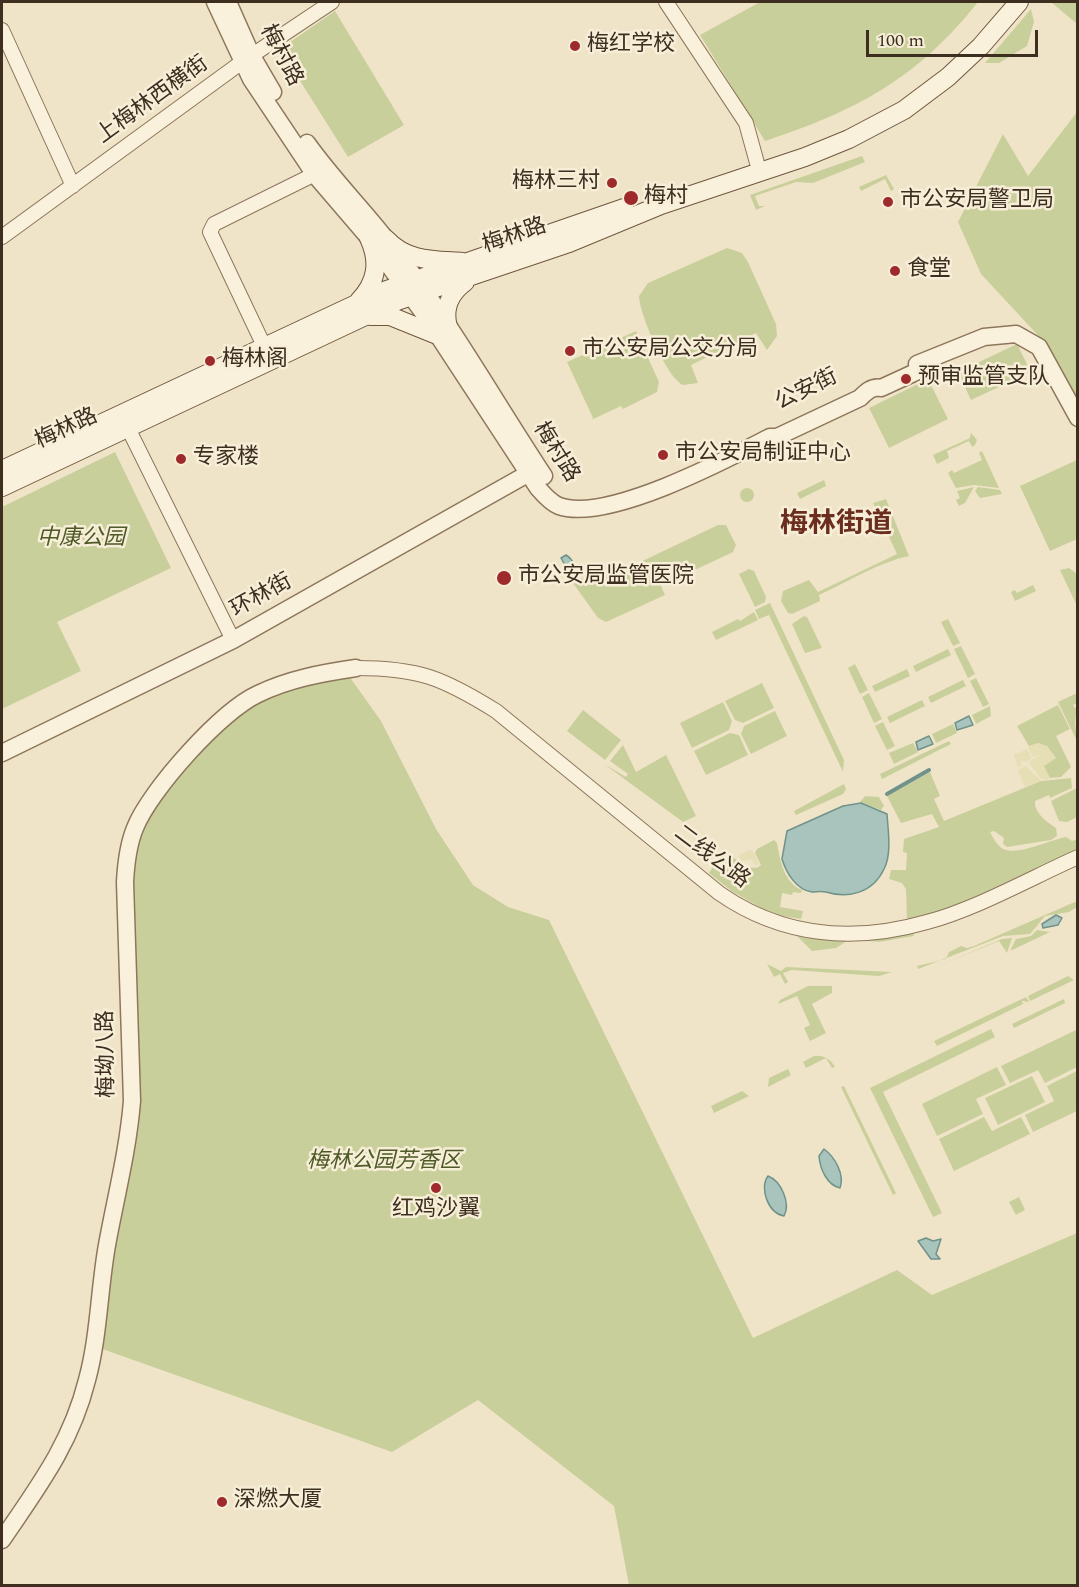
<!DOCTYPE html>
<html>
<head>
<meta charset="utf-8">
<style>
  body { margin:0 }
  #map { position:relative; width:1079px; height:1587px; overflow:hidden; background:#f0e4c8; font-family:Spectral,serif }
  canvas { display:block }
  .frame { position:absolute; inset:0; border:3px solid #3d2e20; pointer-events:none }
  .scale { position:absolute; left:866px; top:30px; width:172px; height:27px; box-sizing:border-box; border:3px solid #3d2e20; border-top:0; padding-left:8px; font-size:18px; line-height:21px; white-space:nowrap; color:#3d2e20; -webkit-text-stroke:4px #f7eed8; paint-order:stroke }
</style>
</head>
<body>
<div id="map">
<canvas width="1079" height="1587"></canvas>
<div class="frame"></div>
<div class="scale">100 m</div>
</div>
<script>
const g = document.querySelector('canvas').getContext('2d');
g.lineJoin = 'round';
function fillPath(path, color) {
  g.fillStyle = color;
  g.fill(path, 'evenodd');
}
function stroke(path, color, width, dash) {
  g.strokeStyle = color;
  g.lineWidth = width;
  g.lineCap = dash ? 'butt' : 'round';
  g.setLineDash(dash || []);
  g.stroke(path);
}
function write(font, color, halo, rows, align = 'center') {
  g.font = font + ' Spectral,"Noto Sans SC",serif';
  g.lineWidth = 5;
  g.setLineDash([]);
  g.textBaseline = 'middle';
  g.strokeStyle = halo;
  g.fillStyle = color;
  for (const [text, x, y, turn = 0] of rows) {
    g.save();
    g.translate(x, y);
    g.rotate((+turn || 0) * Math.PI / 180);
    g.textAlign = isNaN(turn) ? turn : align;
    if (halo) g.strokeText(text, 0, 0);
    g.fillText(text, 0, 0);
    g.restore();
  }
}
fillPath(new Path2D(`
  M1038 743 1047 746 1056 758 1044 766 1050 778 1047 780 1040 778 1028 762 1043 754 1033 757 1028 747Z
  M1027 749 1032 758 1026 762 1020 760 1022 766 1018 767 1014 755Z
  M1026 766 1041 781 1025 787 1018 770Z
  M749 850 753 851 759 864 755 865 751 859 741 861 739 855Z`), '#e6deb5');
fillPath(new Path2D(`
  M760 2H978C917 79 856 111 765 141L700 35Z
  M1051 2H1077V24Z
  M1031 9 1034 22 1027 46 999 63H985Z
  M335 11 404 125 348 157 280 49Z
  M1077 112V405L1047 345 981 274 958 222 1003 134 1028 176Z
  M862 156 865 162 813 183 796 182 755 196 759 206H765L756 210 750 195Z
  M886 175 894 189 891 191 885 179 861 191 859 187Z
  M727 248 742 253 748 262 776 324 777 336 767 350 756 333 691 365 698 383 683 385C667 378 639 313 639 296L648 283Z
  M636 331 659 382 657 392 623 409 621 406 591 420 593 418 567 362Z
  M1017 344 1031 372 971 400 958 372Z
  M928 379 948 419 889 448 869 408Z
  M971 433 977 440 975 445 972 447 969 441 947 451 949 458 937 464 933 455 970 438Z
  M982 451 999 488 974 485 956 488 948 473 952 470 954 473 982 460 979 453Z
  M115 452 171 568 57 622 81 671 2 709V507Z
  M1077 460V539L1050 551 1020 486Z
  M824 480 826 486 800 499 797 493Z
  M974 487 965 503 959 506 956 500 960 498 957 491Z
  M978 487 1000 490 1002 494 980 498 975 491Z
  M740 495a7 7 0 1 1 14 0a7 7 0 1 1-14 0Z
  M886 499 909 556C879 562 850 581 819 595L820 601 792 614 788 613 781 601 783 591 809 580 818 592 897 554 873 503Z
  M718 525H726L736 545 733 552 661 586 665 595 606 622 598 618 573 583 581 578 590 582 609 573 611 576Z
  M1069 568 1077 574V606L1060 570Z
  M749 569 754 571 766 597 765 602 755 607 739 574Z
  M1033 585 1036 591 1015 601 1011 592 1015 590 1017 593Z
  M770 603 844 760 843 772 769 615 759 619 755 610Z
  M754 612 758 620 716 640 712 632 738 619 740 621Z
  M804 616 807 617 822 648 805 653 792 624Z
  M948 619 960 643 953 646 941 622Z
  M961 646 975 674 968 678 954 649Z
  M948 649 951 655 916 672 913 666Z
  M855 664 868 690 860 694 848 668Z
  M907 669 910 676 875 692 872 686Z
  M349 676 381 721 436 829 473 885 508 907 549 920 753 1338 897 1270 932 1295 1077 1233V1585H629L614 1506 478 1400 392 1452 94 1346 128 1149 125 882 149 803 257 694Z
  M976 678 989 704 983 707 970 681Z
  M963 680 966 686 931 703 928 697Z
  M762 683 774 708 743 723 735 720 725 701Z
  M869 693 882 719 874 723 862 697Z
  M1077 693V703L1073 705 1075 708 1077 706 1075 723 1077 741 1058 702Z
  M922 700 925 706 890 723 887 717Z
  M723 702 732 721 729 730 692 748 680 723Z
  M1058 705 1070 729 1056 736 1071 767 1061 777 1050 778 1044 766 1056 758 1047 746 1038 743 1029 746 1017 726Z
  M990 706 991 716 976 724 972 715Z
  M583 710 621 740 605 760 567 731Z
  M775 711 787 736 751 754 741 734 744 726Z
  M883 722 895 746 887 750 875 726Z
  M953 724 957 733 936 743 932 734Z
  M730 733 739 735 748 755 706 775 694 751Z
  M949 741 951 744 882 779 880 774Z
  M913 743 918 752 894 764 889 753Z
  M623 745 636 772 666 755 696 816 683 822 604 764 626 777 628 774 610 761Z
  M930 772 940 796 934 799 944 821 1041 781 1071 778 1072 788 1050 798 1049 795 1035 801C1034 813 1047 822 1056 828L1057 836 1051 840 1007 847 1003 844 1004 838 994 831 990 832C994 839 998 848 1006 850 1022 854 1050 840 1066 837L1072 841 1077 839V851L927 919 907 921 906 889 902 883 889 879 891 870H906L907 853 903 852 904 839 939 827 932 814 901 823 887 796Z
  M844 784 846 789 843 794 796 815 794 811Z
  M1077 788V817L1067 822 1059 821 1051 801Z
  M865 796 879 797 884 806 881 810 860 802Z
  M774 840 777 843C780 860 784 883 802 890L801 893 793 892 792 895 782 893 780 907 803 911 801 919 772 914 733 892 709 873 714 865 732 857C741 862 752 873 761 865L755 853 757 849Z
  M1077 901V907L1069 912 1045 916 1030 934 1003 936 918 969 917 966 946 959 949 952 961 946 967 948 974 946Z
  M913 930 914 936 879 942 850 939 836 948 812 951 797 936 798 934Z
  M1037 930 1050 932 1010 951 1016 939 1031 936Z
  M1012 938 1007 953 999 941 938 966 1002 939Z
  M767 964 781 971 786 967 892 972 879 976 792 970 783 973 788 982 785 984 780 974 774 977Z
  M1068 976 1074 980 1030 1001 1028 996Z
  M808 986H832V993L812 1004 826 1033 810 1041 804 1028 810 1025 797 996 778 1004 780 1000Z
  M1026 997 1029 1002 1022 1001 1023 1004 937 1046 934 1041Z
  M1064 999 1065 1003 1014 1028 1012 1024Z
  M991 1029 995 1037 883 1092 942 1213 933 1217 870 1088Z
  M1076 1030 1077 1067 1045 1083 1038 1070 1010 1083 1001 1066Z
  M814 1056C824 1055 830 1059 835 1067L832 1068 826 1058 806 1068 803 1062Z
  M997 1067 1006 1085 976 1099 983 1114 937 1136 922 1104Z
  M788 1069 791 1075 768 1087 769 1078Z
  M1077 1071V1111L1033 1132 1025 1115 1054 1101 1047 1086Z
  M1032 1076 1045 1102 998 1125 985 1098Z
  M844 1086 894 1189 896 1193 893 1195 841 1087Z
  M742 1091 749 1096 714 1113 711 1106Z
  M984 1117 992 1131 1021 1117 1030 1134 954 1171 939 1139Z
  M1019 1197 1025 1210 1016 1215 1009 1202Z`), '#c9cf9b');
const water = new Path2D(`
  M566 555C573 559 578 570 577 578L573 580 561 558Z
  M969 716 973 725 957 730 955 723Z
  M929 736 933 744 918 750 916 742Z
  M861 803 887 814C888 830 892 854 884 869 873 893 848 899 826 892 821 891 816 892 812 892 796 890 786 872 782 859L787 831 843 806Z
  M1056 915 1062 918 1058 925 1043 928 1042 924Z
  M824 1149C835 1157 845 1175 840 1188 827 1185 820 1169 819 1156Z
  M768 1176C781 1181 791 1203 784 1216 768 1213 759 1188 768 1176Z
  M926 1238 933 1241 941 1239 936 1254 940 1259H931L918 1241Z`);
fillPath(water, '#a9c4bc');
stroke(water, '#6f938a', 1.5);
stroke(new Path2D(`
  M887 794 929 770`), '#6f938a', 4);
const minor = new Path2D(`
  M666 2 746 123 757 163
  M2 30 73 186
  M2 237 242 62 332 2
  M265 348 210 232 214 224 323 170
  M128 428 233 640
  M356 668C419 668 443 678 496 711L719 893C782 937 854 943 927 922 976 909 1031 878 1078 857`);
const tertiary = new Path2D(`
  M215 2 251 79 315 175 369 238 424 314 538 488C544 495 551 503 559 506 606 523 726 460 770 437H777L860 398C866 392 872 386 881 388L918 371 927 362
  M228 2 252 56 273 92
  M307 143C331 177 360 206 386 239 445 313 492 397 544 476
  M917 364 984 337 1016 334 1039 347 1078 418
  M2 753 233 640 538 468
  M2 1540C38 1487 71 1444 87 1380 99 1336 99 1290 107 1245 116 1196 128 1150 132 1101L125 882C126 863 128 845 135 828 150 790 221 711 258 694 289 679 322 673 356 668`);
const secondary = new Path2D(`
  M386 239C407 262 435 260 463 262
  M359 301C377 282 380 262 369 238
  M370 316H390L437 335
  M448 327C443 309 450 293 465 282
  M2 470 384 291 624 208
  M2 487 397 301 569 243 661 205 805 157 849 139 904 110 948 77 981 46 1019 2`);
stroke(minor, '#8d765c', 16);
stroke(tertiary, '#8d765c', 19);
stroke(secondary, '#6f573f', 20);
stroke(minor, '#faf1dc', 14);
stroke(tertiary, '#faf1dc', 16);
stroke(secondary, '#faf1dc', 18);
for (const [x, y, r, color] of [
  [575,46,6,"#9e2a2b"],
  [612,183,6,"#9e2a2b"],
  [631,198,8,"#9e2a2b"],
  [888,202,6,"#9e2a2b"],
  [895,271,6,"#9e2a2b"],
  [570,351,6,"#9e2a2b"],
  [210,361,6,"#9e2a2b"],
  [906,379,6,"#9e2a2b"],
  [663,455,6,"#9e2a2b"],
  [181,459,6,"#9e2a2b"],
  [504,578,8,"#9e2a2b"],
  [436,1188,6,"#9e2a2b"],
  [222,1502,6,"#9e2a2b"]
]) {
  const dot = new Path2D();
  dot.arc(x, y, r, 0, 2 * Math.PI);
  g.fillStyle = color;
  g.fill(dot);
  stroke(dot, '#f7eed8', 2);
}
write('22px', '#3d2e20', '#f7eed8', [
  ["梅红学校",587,46],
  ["梅林三村",600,183,"right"],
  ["梅村",644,198],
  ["市公安局警卫局",900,202],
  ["食堂",907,271],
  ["市公安局公交分局",582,351],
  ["梅林阁",222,361],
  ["预审监管支队",918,379],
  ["市公安局制证中心",675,455],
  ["专家楼",193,459],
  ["市公安局监管医院",518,578],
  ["红鸡沙翼",436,1211,"center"],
  ["深燃大厦",234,1502]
], 'left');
write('22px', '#3d2e20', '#f7eed8', [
  ["梅村路",280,56,62],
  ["上梅林西横街",153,101,-36],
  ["梅林路",515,237,-19],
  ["公安街",807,391,-26],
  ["梅林路",67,430,-25],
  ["梅村路",555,453,58],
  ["环林街",262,597,-29],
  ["二线公路",711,858,37],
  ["梅坳八路",108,1054,-91]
]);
write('italic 22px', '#4d5a26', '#f7eed8', [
  ["中康公园",81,540],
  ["梅林公园芳香区",384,1163]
]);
write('bold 28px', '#6b2e1e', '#f7eed8', [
  ["梅林街道",836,527]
]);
</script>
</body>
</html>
